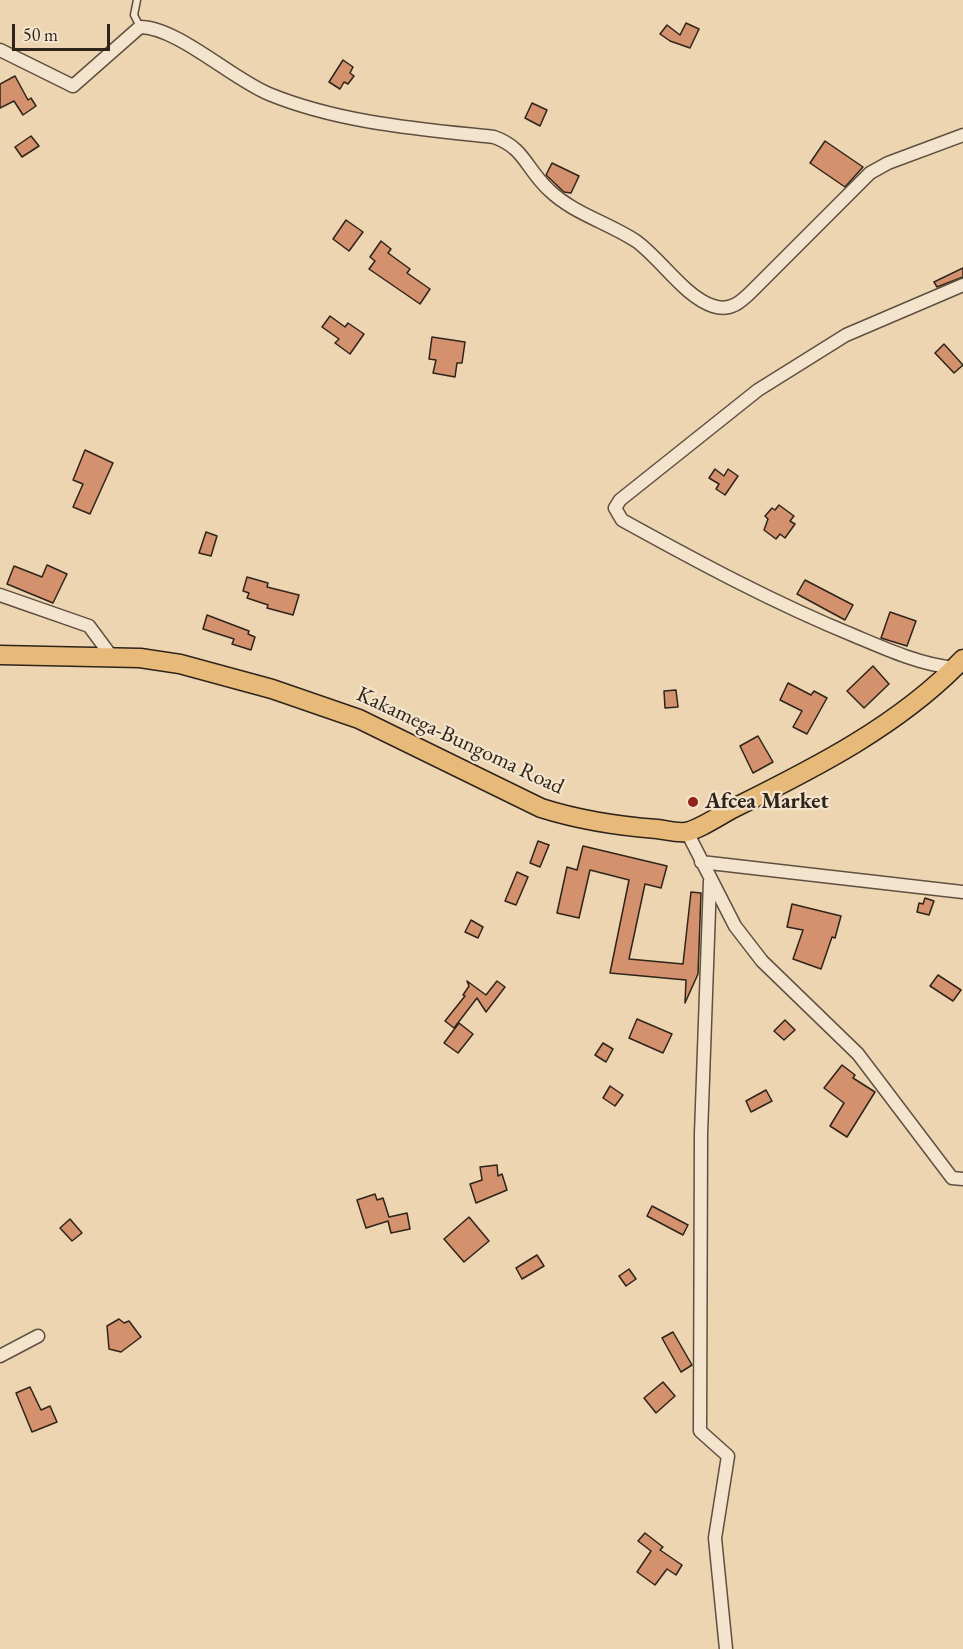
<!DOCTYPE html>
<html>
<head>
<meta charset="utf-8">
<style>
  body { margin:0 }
  #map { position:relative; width:963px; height:1649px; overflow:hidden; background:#eed5b2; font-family:"EB Garamond",serif }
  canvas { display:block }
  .scale { position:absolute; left:12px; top:24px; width:98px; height:27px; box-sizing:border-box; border:3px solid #2e241a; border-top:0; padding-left:8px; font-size:18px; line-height:21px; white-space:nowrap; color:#2e241a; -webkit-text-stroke:4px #f4e4cd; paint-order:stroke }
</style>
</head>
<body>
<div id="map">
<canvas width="963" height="1649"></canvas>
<div class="scale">50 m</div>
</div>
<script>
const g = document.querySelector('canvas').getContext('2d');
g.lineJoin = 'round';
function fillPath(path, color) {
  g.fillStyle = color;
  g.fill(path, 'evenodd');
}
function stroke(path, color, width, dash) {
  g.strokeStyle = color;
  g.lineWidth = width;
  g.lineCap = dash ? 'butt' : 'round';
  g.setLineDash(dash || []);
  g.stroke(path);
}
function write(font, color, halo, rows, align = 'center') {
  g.font = font + ' "EB Garamond",serif';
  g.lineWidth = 4.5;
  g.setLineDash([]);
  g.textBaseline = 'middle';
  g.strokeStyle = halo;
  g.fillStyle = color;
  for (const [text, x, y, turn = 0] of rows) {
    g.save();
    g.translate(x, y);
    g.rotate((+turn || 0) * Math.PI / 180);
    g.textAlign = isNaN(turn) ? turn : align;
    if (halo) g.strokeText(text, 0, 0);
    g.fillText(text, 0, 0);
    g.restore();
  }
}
const building = new Path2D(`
  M686 23 699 29 690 48 670 41 660 34 667 25 680 35Z
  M343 60 353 67 350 73 354 76 348 84 344 82 340 89 329 82Z
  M15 76 28 100 31 98 36 106 23 115 14 101 0 108V84Z
  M532 103 547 110 540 126 525 118Z
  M31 136 39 146 22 157 15 147Z
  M825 141 863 167 845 187 810 163Z
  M552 163 579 176 571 193 564 192 546 175Z
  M346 220 363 232 349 251 333 239Z
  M381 241 391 249 388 253 410 269 407 273 430 289 420 304 369 269 375 261 370 257Z
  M963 268V277L937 287 934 282Z
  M330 316 345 327 348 323 364 334 350 354 335 343 339 339 322 327Z
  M432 337 465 342 462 363H457L455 377 433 373 436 360 429 359Z
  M944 344 963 365 954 373 935 353Z
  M85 450 113 463 90 514 73 507 83 484 73 480Z
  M715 469 724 476 728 469 738 476 725 495 716 489 719 484 709 478Z
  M779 505 794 516 790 521 795 524 785 538 780 534 776 539 764 530 768 519 765 516 772 508 775 510Z
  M206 532 217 536 211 556 199 553Z
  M47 565 67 574 53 603 7 584 14 566 42 577Z
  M247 577 268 583 267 587 299 595 293 615 267 608 268 605 247 598 249 593 243 591Z
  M805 580 853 605 845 620 797 594Z
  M890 612 916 621 907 646 881 638Z
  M207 615 249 631 248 634 255 637 251 650 232 644 234 639 203 629Z
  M873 666 889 684 864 708 847 691Z
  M788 683 811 695 814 691 827 698 807 734 793 727 802 711 780 700Z
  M676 690 678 707 665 708 664 691Z
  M758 736 773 762 753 773 740 746Z
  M538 841 549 845 540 867 530 863Z
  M583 846 667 866 661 888 645 884 629 959 683 964 691 892 701 893 698 974 685 1003 686 980 610 973 629 880 590 870 579 918 557 913 567 867 577 870Z
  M517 872 528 877 516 905 505 901Z
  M925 898 934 901 929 915 917 912 919 903 923 904Z
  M792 904 841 916 835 938 832 937 821 969 793 959 803 930 787 927Z
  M471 920 483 927 478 938 465 932Z
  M938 975 961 990 953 1001 930 986Z
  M467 981 486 995 497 981 505 987 486 1012 477 998 454 1028 445 1021 465 996 463 995 469 986Z
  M637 1019 672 1034 663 1053 629 1038Z
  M785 1020 795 1030 784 1040 774 1031Z
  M459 1023 473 1034 458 1053 444 1043Z
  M603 1043 613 1049 606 1062 595 1055Z
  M842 1065 855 1075 853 1078 875 1092 847 1137 830 1126 844 1103 824 1088Z
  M610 1086 623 1095 615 1106 603 1098Z
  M766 1090 772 1101 751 1112 746 1101Z
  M497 1165 498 1176 502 1174 507 1190 476 1203 470 1184 482 1180 480 1167Z
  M375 1194 377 1200 383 1198 389 1217 407 1213 410 1229 391 1233 388 1221 366 1228 357 1200Z
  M652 1206 688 1225 683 1235 647 1216Z
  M469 1217 489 1241 464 1262 444 1239Z
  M70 1219 82 1233 72 1241 60 1228Z
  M537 1255 544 1266 522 1279 516 1268Z
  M629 1269 636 1279 626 1286 619 1276Z
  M119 1319 124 1323 129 1321 141 1337 121 1352 109 1349 107 1326Z
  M673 1332 692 1365 681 1372 662 1338Z
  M663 1382 675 1396 656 1413 644 1398Z
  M30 1387 41 1410 50 1406 57 1422 32 1432 16 1393Z
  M645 1533 663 1547 660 1550 682 1565 676 1575 667 1569 655 1585 637 1572 651 1551 638 1541Z`);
fillPath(building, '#d3916d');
stroke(building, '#2e241a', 1.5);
const lane = new Path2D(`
  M137 0 134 15 140 27`);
const street = new Path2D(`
  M0 50 73 86 140 27C177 27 232 79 269 94 340 123 419 129 494 137 525 148 526 169 549 190 574 214 607 222 636 241 661 259 685 297 713 306 731 312 742 301 753 290L870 173 888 163 963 135
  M0 595 89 626 112 657
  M954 668C919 664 888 650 855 636 774 603 698 562 622 520L615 508 620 500 758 390 846 335 963 285
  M687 832 735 926 762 961 858 1054 952 1178 963 1179
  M701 862 963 892
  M710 881 701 1134 700 1431 728 1456 715 1538 726 1649
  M0 1356 38 1336`);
const primary = new Path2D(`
  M0 655 140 658 180 664 272 689 359 719 541 808C579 820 617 826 657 829 666 830 676 833 685 832 697 831 722 814 734 808 815 768 900 725 963 659`);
stroke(lane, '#5e5040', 9);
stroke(street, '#5e5040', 15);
stroke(primary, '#2e241a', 21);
stroke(lane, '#f4e4cd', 6);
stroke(street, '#f4e4cd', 12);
stroke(primary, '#e7ba79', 18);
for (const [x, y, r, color] of [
  [693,802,6,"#8f2418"]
]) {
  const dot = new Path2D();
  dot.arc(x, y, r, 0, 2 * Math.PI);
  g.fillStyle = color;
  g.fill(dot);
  stroke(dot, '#f4e4cd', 2);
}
write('22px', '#2e241a', '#f4e4cd', [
  ["Kakamega-Bungoma Road",460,741,25]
]);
write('bold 22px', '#2e241a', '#f4e4cd', [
  ["Afcea Market",705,802]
], 'left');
</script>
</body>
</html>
